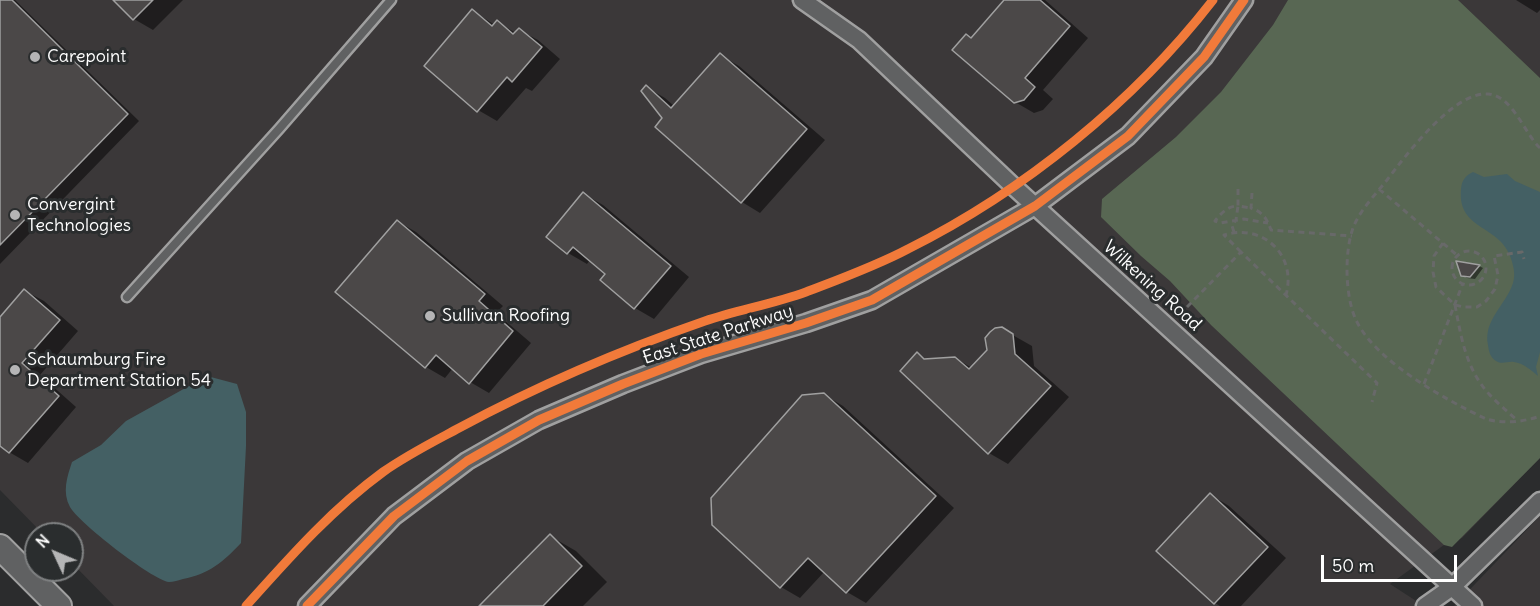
<!DOCTYPE html>
<html>
<head>
<meta charset="utf-8">
<style>
  body { margin:0 }
  #map { position:relative; width:1540px; height:606px; overflow:hidden; background:#2b2c2d; font-family:Delius,sans-serif }
  canvas { display:block }
  .north { position:absolute; left:24px; top:522px; width:60px; height:60px; box-sizing:border-box; background:#2a2d2e; border:2px solid #7f8182; border-radius:50%; rotate:314deg; font-size:16px; font-weight:700; line-height:24px; text-align:center; color:#fff }
  .north::after { content:''; display:block; margin:auto; width:21px; height:27px; background:#b5b5b6; clip-path:polygon(50% 0,100% 100%,50% 72%,0 100%) }
  .scale { position:absolute; left:1321px; top:555px; width:136px; height:27px; box-sizing:border-box; border:3px solid #fff; border-top:0; padding-left:8px; font-size:18px; line-height:21px; white-space:nowrap; color:#fff; -webkit-text-stroke:4px #2a2d2e; paint-order:stroke }
</style>
</head>
<body>
<div id="map">
<canvas width="1540" height="606"></canvas>
<div class="north">N</div>
<div class="scale">50 m</div>
</div>
<script>
const g = document.querySelector('canvas').getContext('2d');
g.lineJoin = 'round';
function fillPath(path, color) {
  g.fillStyle = color;
  g.fill(path, 'evenodd');
}
function stroke(path, color, width, dash) {
  g.strokeStyle = color;
  g.lineWidth = width;
  g.lineCap = dash ? 'butt' : 'round';
  g.setLineDash(dash || []);
  g.stroke(path);
}
function write(font, color, halo, rows, align = 'center') {
  g.font = font + ' Delius,sans-serif';
  g.lineWidth = 6;
  g.setLineDash([]);
  g.textBaseline = 'middle';
  g.strokeStyle = halo;
  g.fillStyle = color;
  for (const [text, x, y, turn = 0] of rows) {
    g.save();
    g.translate(x, y);
    g.rotate((+turn || 0) * Math.PI / 180);
    g.textAlign = isNaN(turn) ? turn : align;
    if (halo) g.strokeText(text, 0, 0);
    g.fillText(text, 0, 0);
    g.restore();
  }
}
fillPath(new Path2D(`
  M0 0H1540V458L1462 538 1444 545 1390 584 1424 606H114L72 563V534H43L0 490Z
  M1540 516V606H1454Z`), '#3b3839');
fillPath(new Path2D(`
  M1288 0H1458L1540 78V458L1452 547 1444 545 1211 325 1170 281 1141 256 1101 217 1102 199 1176 137 1221 92 1273 25Z`), '#586753');
fillPath(new Path2D(`
  M1473 172 1484 177 1507 174 1515 181 1540 192V352L1536 367 1538 376C1531 370 1523 363 1514 362 1508 361 1502 365 1496 361 1490 357 1489 352 1488 345 1483 320 1506 305 1513 283 1516 274 1513 264 1510 256 1499 225 1457 230 1461 189 1462 180 1465 176 1473 172Z
  M207 376 237 384 246 412V446L241 543C223 562 209 574 183 579 179 580 173 582 169 582 152 580 78 522 70 507 62 492 67 477 72 462L101 445 126 421Z`), '#446064');
fillPath(new Path2D(`
  M0 0H15L139 121 0 264Z
  M115 0H183L153 30 134 19Z
  M1006 0H1045L1088 38 1043 90 1053 99 1043 110 1034 113 1015 102Z
  M1516 0H1540V10L1537 13Z
  M473 11 495 25 497 22 516 33 519 30 538 40 560 59 532 91 526 88 497 121 478 110Z
  M720 55 739 66 825 140 760 213 742 202 664 118 646 87 665 98 674 106Z
  M584 194 603 205 689 277 654 319 635 308 602 280 607 274 590 260 587 264 568 253 548 237Z
  M397 221 416 232 503 306 496 313 531 343 489 393 470 382 453 368 445 378 426 367Z
  M1458 262 1479 266 1483 268 1475 279 1467 278 1462 275Z
  M25 291 44 301 78 331 40 375 76 407 28 463 9 452 0 444V319Z
  M1002 329 1032 346 1034 366 1069 397 1008 464 989 453 917 354 928 361 955 358 972 368 988 351Z
  M823 394 843 406 954 508 866 603 847 592 825 571 800 598 781 587 714 524Z
  M1211 495 1229 506 1286 558 1241 606H1220L1215 603Z
  M550 536 576 551 607 582 583 606H482Z`), '#0007');
const building = new Path2D(`
  M0 0H12L128 114 0 245Z
  M113 0H153L133 20Z
  M1004 0H1040L1070 26 1025 78 1035 87 1024 100 1014 103 952 50 966 34 971 38Z
  M472 9 492 26 497 20 513 34 519 28 542 47 512 82 507 77 477 112 424 66Z
  M720 53 807 129 741 203 655 127 662 118 641 91 646 85 671 108Z
  M583 192 671 266 634 309 600 280 605 274 573 247 567 254 546 237Z
  M397 220 485 294 479 301 513 331 469 384 436 355 425 368 335 292Z
  M1456 261 1480 265 1470 277 1461 276Z
  M24 289 60 320 22 363 59 396 9 453 0 446V317Z
  M1002 327 1013 334 1015 354 1051 386 988 454 900 371 917 352 924 359 955 357 969 369 987 350 985 338 990 332 995 328Z
  M824 393 936 496 846 593 808 558 780 588 712 525 711 498 802 395Z
  M1210 493 1268 547 1214 604 1156 551Z
  M550 534 582 566 543 606H479Z`);
fillPath(building, '#4b4848');
stroke(building, '#a0a0a0', 1.5);
const lane = new Path2D(`
  M127 297 279 129 391 0`);
const street = new Path2D(`
  M802 0 859 40 1013 186 1473 606
  M307 606 394 516 467 461 539 420 623 384 701 354 806 323 872 300 1035 206 1128 136 1204 57 1244 0
  M1425 606 1452 587 1540 501`);
const secondary = new Path2D(`
  M0 547 59 606`);
stroke(lane, '#a0a0a0', 13);
stroke(street, '#a0a0a0', 21);
stroke(secondary, '#a0a0a0', 28);
stroke(new Path2D(`
  M1540 148C1524 133 1513 96 1488 94 1454 91 1406 155 1387 180 1375 195 1360 210 1353 228 1344 253 1345 299 1357 322 1377 362 1446 400 1486 419 1503 424 1524 422 1540 416
  M1238 189V206C1228 206 1221 213 1215 221L1220 223 1244 219 1268 223
  M1379 189 1458 256
  M1252 193 1251 208C1263 212 1267 219 1271 230L1352 236
  M1234 232 1232 226 1236 220 1238 206 1251 208
  M1443 243 1434 256 1433 272 1436 287 1455 305 1464 307H1477L1486 301 1495 289 1498 275 1494 256 1522 252 1524 259
  M1452 268a17 17 0 1 1 34 0a17 17 0 1 1-34 0Z
  M1241 252 1224 235C1263 223 1297 255 1286 295
  M1455 305C1461 337 1466 369 1489 394 1497 403 1507 411 1517 420
  M1187 307 1241 252 1377 383 1372 402
  M1424 384 1463 283`), '#686969', 3, [6, 4.5]);
stroke(lane, '#606162', 8);
stroke(street, '#606162', 16);
stroke(secondary, '#606162', 24);
stroke(new Path2D(`
  M246 606C289 558 331 510 383 472 407 455 433 442 459 428 537 386 621 350 705 321 738 310 773 304 806 292 840 279 876 266 908 249 1024 191 1134 102 1213 0
  M307 606 394 516 467 461 539 420 623 384 701 354 806 323 872 300 1035 206 1128 136 1204 57 1244 0`), '#f17a3a', 9);
for (const [x, y, r, color] of [
  [35,57,6,"#b5b5b6"],
  [15,215,6,"#b5b5b6"],
  [430,316,6,"#b5b5b6"],
  [15,370,6,"#b5b5b6"]
]) {
  const dot = new Path2D();
  dot.arc(x, y, r, 0, 2 * Math.PI);
  g.fillStyle = color;
  g.fill(dot);
  stroke(dot, '#2a2d2e', 2);
}
write('18px', '#fff', '#2a2d2e', [
  ["Carepoint",47,57],
  ["Convergint",27,205],
  ["Technologies",27,226],
  ["Sullivan Roofing",442,316],
  ["Schaumburg Fire",27,360],
  ["Department Station 54",27,381]
], 'left');
write('18px', '#fff', '#2a2d2e', [
  ["Wilkening Road",1152,286,42],
  ["East State Parkway",718,335,-18]
]);
</script>
</body>
</html>
